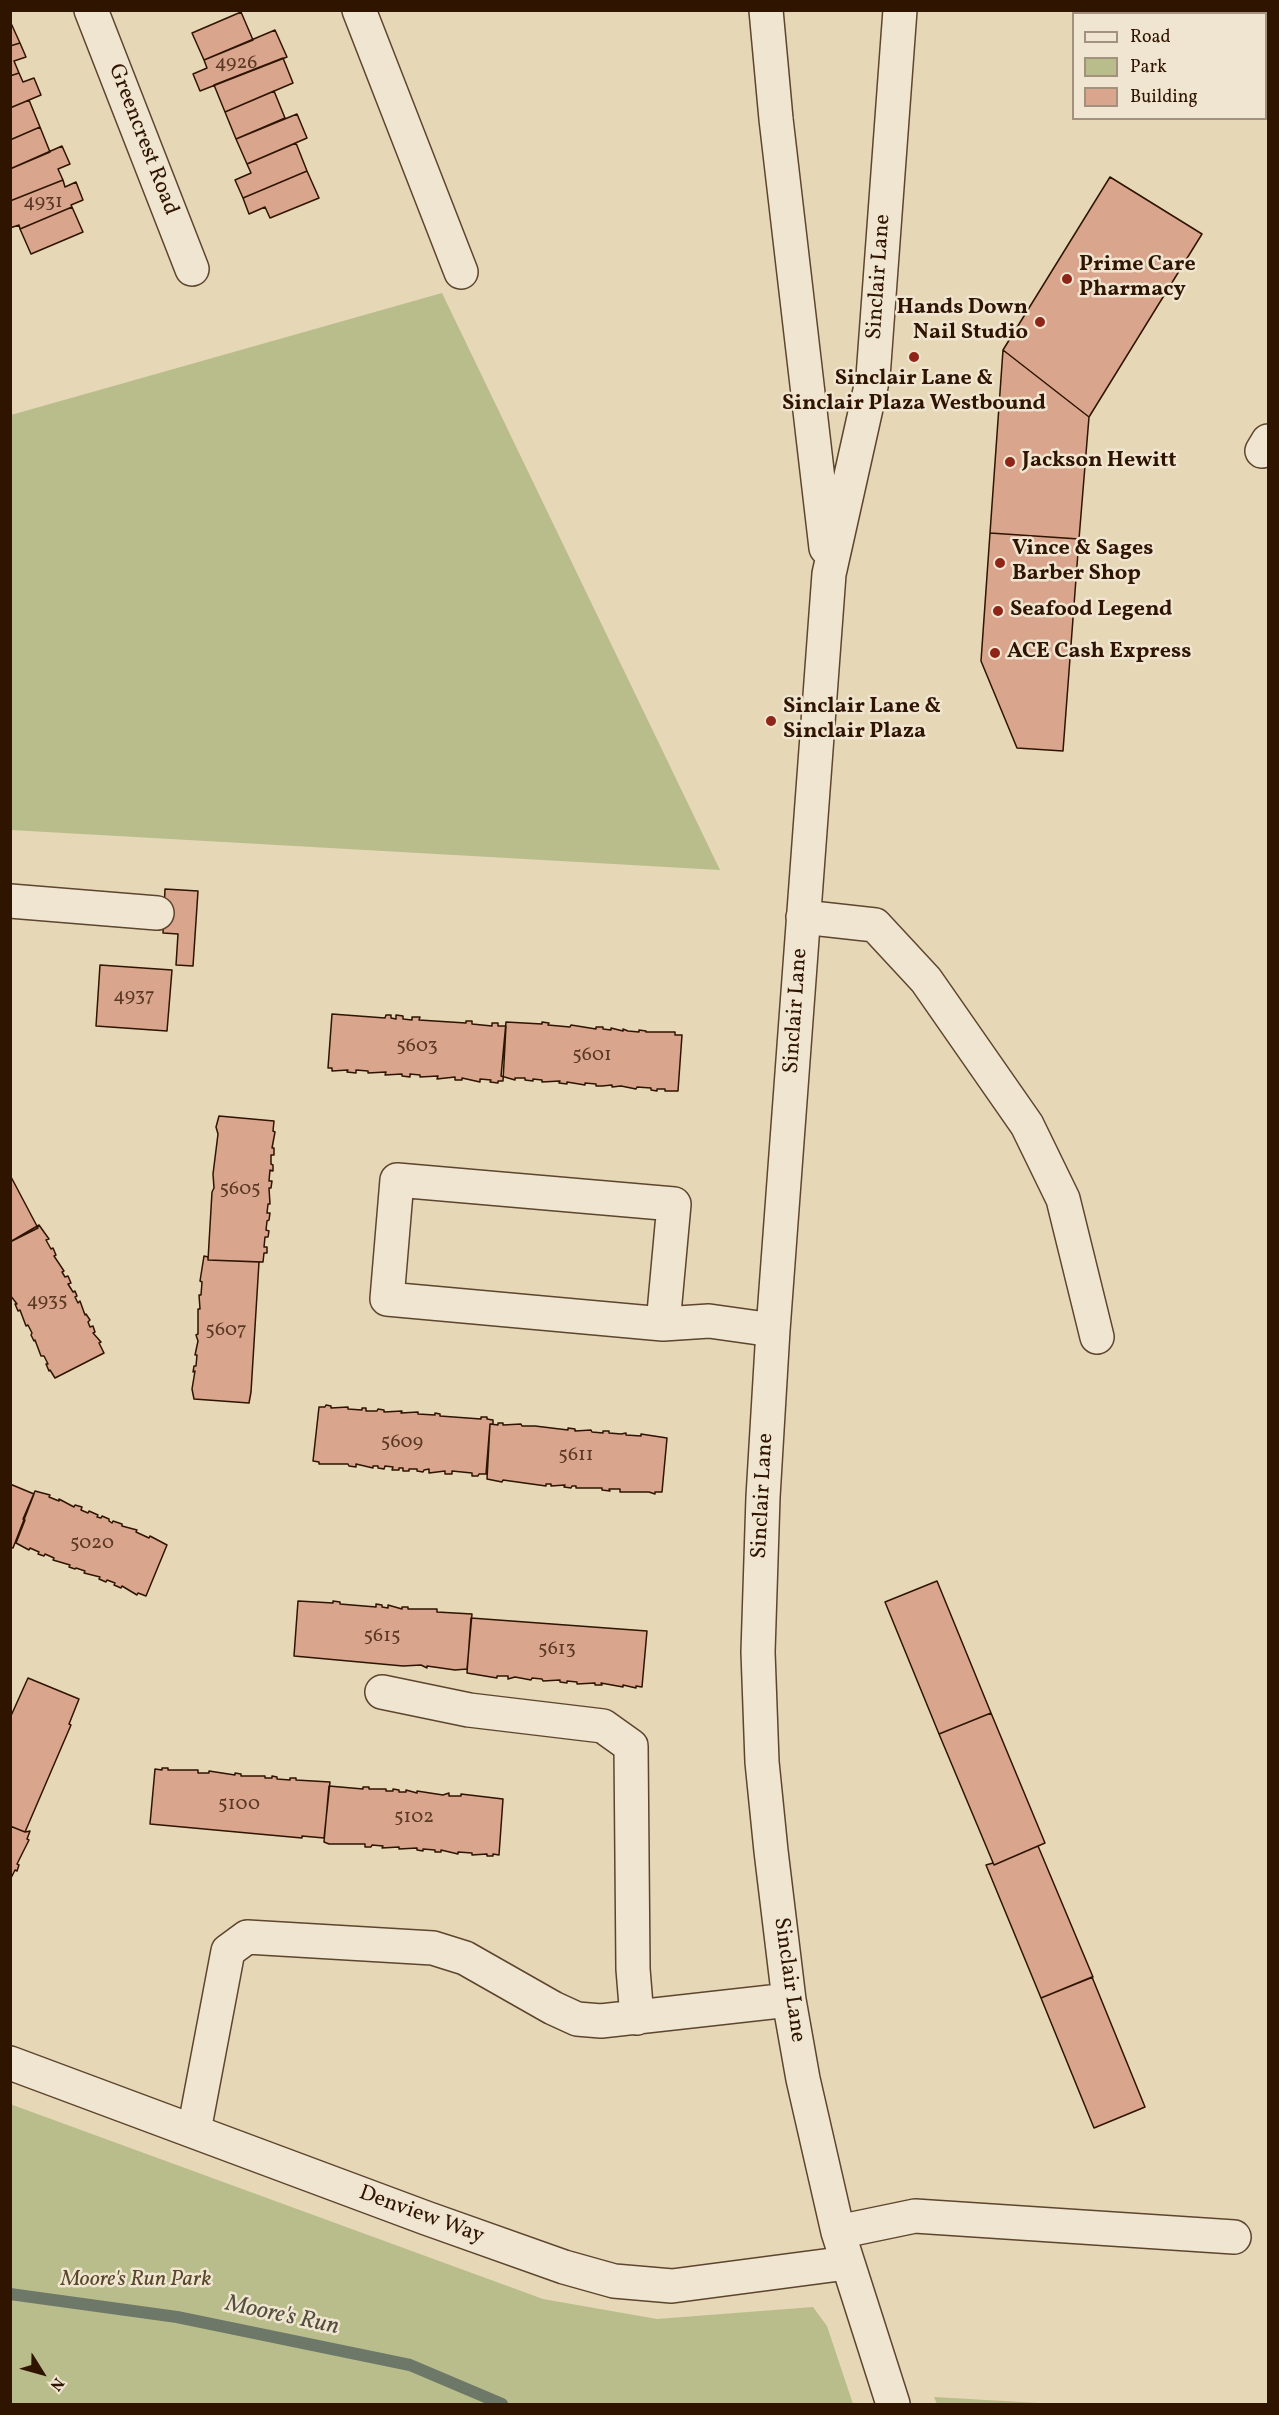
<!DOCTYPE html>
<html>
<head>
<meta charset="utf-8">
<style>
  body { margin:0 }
  #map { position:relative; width:1279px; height:2415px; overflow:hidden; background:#e6d7b6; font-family:Vollkorn,serif }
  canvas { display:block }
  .frame { position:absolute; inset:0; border:12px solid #2f1400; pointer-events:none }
  .legend { position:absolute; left:1072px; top:12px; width:195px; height:108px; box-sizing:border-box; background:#efe5d0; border:2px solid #a2917d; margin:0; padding:8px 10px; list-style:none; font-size:18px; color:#2f1400 }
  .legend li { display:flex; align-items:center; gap:12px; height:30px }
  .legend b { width:30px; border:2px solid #a2917d }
  .north { position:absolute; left:12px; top:2343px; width:60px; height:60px; -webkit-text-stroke:4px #efe5d0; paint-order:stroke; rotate:127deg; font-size:16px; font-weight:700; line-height:24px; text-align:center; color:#2f1400 }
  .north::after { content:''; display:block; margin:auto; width:21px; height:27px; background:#2f1400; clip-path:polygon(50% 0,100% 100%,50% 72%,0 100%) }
</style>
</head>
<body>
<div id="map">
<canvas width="1279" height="2415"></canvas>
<div class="frame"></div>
<ul class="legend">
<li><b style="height:8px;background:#efe5d0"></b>Road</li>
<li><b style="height:16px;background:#b9bd8b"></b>Park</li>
<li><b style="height:16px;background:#d9a58d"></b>Building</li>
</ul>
<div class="north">N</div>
</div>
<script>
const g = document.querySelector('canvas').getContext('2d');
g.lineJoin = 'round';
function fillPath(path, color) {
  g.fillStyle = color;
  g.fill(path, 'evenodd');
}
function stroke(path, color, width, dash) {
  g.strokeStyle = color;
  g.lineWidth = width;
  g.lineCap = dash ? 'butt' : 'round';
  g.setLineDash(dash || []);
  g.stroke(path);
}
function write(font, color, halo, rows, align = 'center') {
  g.font = font + ' Vollkorn,serif';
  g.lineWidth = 5;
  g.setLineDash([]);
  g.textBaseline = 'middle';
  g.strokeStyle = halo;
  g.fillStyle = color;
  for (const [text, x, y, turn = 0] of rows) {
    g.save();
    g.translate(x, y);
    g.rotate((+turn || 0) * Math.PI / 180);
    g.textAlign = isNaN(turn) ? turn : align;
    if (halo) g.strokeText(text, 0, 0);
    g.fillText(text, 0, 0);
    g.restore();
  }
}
fillPath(new Path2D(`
  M442 293 720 870 11 830V415Z
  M10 2104 543 2299 657 2319 813 2307 827 2326 853 2404H11Z
  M934 2397 1056 2404H937Z`), '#b9bd8b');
stroke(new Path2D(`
  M10 2294 177 2317 410 2365 502 2404`), '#6d7868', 12);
const building = new Path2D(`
  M241 12 253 40 204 60 192 33Z
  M10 21 20 43 10 46Z
  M275 30 287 57 200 91 193 74 207 68 204 60Z
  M20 43 26 57 14 61 19 73 10 76V46Z
  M283 58 293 83 225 112 214 85Z
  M19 73 23 82 34 78 41 95 10 108V76Z
  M274 91 285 118 236 139 225 112Z
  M29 100 40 127 10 140V108Z
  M297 114 307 138 247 164 236 139Z
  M40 127 50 152 10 169V140Z
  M296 143 307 171 243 198 235 180 251 173 247 164Z
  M62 146 70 164 58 169 63 180 10 201V169Z
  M307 171 319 198 270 218 265 207 249 214 243 198Z
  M1110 177 1202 234 1089 417 1003 350Z
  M63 180 65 187 76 182 83 200 71 205 72 207 20 229 19 225 10 228V201Z
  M72 207 83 232 31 254 20 229Z
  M1003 350 1089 417 1079 539 990 533Z
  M990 533 1079 539 1063 751 1017 748 981 661Z
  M165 889 198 891 193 966 176 965 178 934 163 933Z
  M100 965 172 970 167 1031 96 1026Z
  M332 1014 385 1018 386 1015H391V1018L396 1019V1015L403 1016V1019L412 1020V1017H420L419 1020 466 1023V1021H472V1024L492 1026V1023H498V1026H506L503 1081H498V1083L490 1082 491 1080 480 1079V1082L462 1078V1080H455V1077L437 1079 438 1076 420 1077V1075L410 1074V1077L402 1076V1074L385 1075 386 1072 368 1073V1071L356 1070V1073L347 1072 348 1070 332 1071V1068H328Z
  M506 1022 542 1024V1022L549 1023 548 1025 570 1027 571 1025 596 1029V1027H603V1029L611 1030V1028L623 1031V1029L628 1031 639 1032V1030L646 1031V1032H675V1035H682L678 1091H665V1089H657V1091L651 1090V1088L637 1087 636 1089 621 1086 612 1087V1085L602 1086H596V1084L585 1083V1085L567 1082V1084L559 1083 560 1081 542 1082V1080L533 1079V1081L525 1080V1078H515V1080L501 1076Z
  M219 1116 274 1121 273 1131 275 1132 272 1148H274V1155H271V1164L273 1165V1171L270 1170 269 1181H272L271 1188H269L270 1204H268L267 1213H270L269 1220 267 1221 266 1230 269 1231 268 1237H265L264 1247H267V1253H264L263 1262 208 1260 212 1192 214 1188 213 1174 218 1134 216 1127Z
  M10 1175 38 1228 10 1242Z
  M39 1225 49 1239 46 1240 51 1249 53 1248 56 1255 54 1256 64 1271 62 1272 65 1277 68 1276 71 1283 68 1284 73 1292 75 1291 77 1296 75 1297 78 1303 80 1301 85 1315 86 1314 90 1320 88 1322 90 1327 93 1326 95 1332 93 1333 101 1342 99 1343 104 1353 55 1378 50 1370 49 1371 46 1364H48L44 1356H41L35 1340 34 1341 31 1335 32 1333 28 1325 26 1326 20 1310 18 1311 15 1304H17L10 1295V1242Z
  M204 1256 208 1257V1260L259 1262 251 1392 249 1403 194 1399 192 1389 195 1371 193 1372 194 1366H196L197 1355H195L198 1341 196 1335 198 1334V1309H200L199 1295H201L202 1282 200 1281Z
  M326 1405 331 1406V1408L348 1407V1409L362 1410V1408H366V1411H377L378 1409 384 1410V1412L402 1411 401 1413 418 1412V1414L435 1415V1413L440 1414V1416L481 1419V1417H487V1419L493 1420V1424H490L486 1474H479L478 1476H472V1473L452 1471V1474H445V1471L429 1473V1469L424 1470 423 1472 417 1471V1469H409V1471H403V1468H399V1470H392L393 1467 385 1466 384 1469 378 1468V1466H373V1468L356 1464V1467L349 1466 348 1464H319V1462L313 1461 319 1407H325Z
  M498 1423H503V1425L521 1424 522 1426H535L568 1430V1428L575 1429V1431L591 1430 592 1432 603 1433V1431H609V1433L621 1434 626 1433V1435L641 1436V1434L667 1438 662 1492H655V1494L649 1492H620V1489H609L610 1491 602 1490V1488H576V1486H572L571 1488 564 1487 565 1485 551 1486V1484H546V1486L503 1480 502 1482 487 1479 490 1424 498 1425Z
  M10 1484 34 1494 13 1548 10 1547Z
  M35 1491 50 1495 49 1497 59 1501V1499L74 1507 75 1505 82 1507 81 1510 88 1513 89 1511 98 1515 97 1517 101 1518 102 1516 109 1519V1521L112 1523 113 1521 122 1524V1526L137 1530 136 1532 149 1538 150 1536 167 1545 146 1596 138 1593 137 1595 122 1586 121 1588 114 1585 115 1583 107 1580 106 1582 99 1579 100 1577 84 1573 85 1571 76 1568 75 1569 69 1567 70 1565 53 1560 54 1558 45 1554 44 1556 38 1554 39 1552 30 1548 29 1550 16 1543 25 1520 23 1519Z
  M937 1581 991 1713 939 1734 885 1602Z
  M298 1601 333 1603V1601L340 1602V1604L376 1607V1604L382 1605V1607L388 1608V1605L402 1609V1607H408V1609H437V1612L472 1614 467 1669 455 1670 427 1666V1668L421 1665 403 1666 294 1656Z
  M471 1618 647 1631 642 1687 636 1686V1688L623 1685V1687L601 1683 602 1685H595V1683L577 1684V1682L567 1681V1683L560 1682V1680L543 1681 542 1679 532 1678 531 1680 515 1677 508 1679V1676H497V1678L467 1673Z
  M28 1678 79 1699 69 1724 71 1725 25 1832 10 1826V1718Z
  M991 1713 1045 1843 994 1865 939 1734Z
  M162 1768H168V1770H198V1773H209V1771L235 1775V1773L241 1774V1776H265V1778H272V1776L277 1777V1779L290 1780V1778H296V1780L330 1782 324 1838 302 1836V1838L150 1824 155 1769 162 1770Z
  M329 1786 363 1789V1787H369V1789H386V1791H393V1789L399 1790V1792H406V1790L417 1793V1791L443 1795 449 1793V1796H461V1794L503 1799 499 1855 493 1854V1856H487V1854L472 1855V1853L458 1852V1854L441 1850V1852H435V1850L423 1849V1851L417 1850V1848L399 1849V1847L382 1848 383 1846 372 1845 371 1847H365V1844H329L324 1842Z
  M10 1826 25 1832 30 1831 27 1839 29 1840 17 1864 19 1865 17 1871 15 1870 10 1880Z
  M1038 1846 1093 1977 1041 1998 986 1865 993 1863 994 1865Z
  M1092 1977 1145 2107 1094 2128 1041 1998Z`);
fillPath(building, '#d9a58d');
stroke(building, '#2f1400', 1.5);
const minor = new Path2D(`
  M91 10 192 269
  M359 10 461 272
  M766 10 776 119 826 548
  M1262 451 1268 441
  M10 901 157 913
  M803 917 875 925 926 980 1027 1125 1063 1199 1097 1337
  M397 1180 674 1204 663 1324 387 1299Z
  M663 1324 709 1321 773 1330
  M382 1692 469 1710 603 1726 631 1746 633 1969 637 2018
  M10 2063 426 2218 564 2267 614 2281 672 2286 847 2263
  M194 2131 228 1951 247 1937 433 1948 465 1958 553 2008 577 2019 601 2021 789 2000
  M838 2232 915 2216 1234 2237
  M893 2404 838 2232 803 2079 789 2000 771 1851 762 1762 758 1652 763 1497 773 1330 829 574 873 377 900 10`);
stroke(minor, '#5d452e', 36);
stroke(minor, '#efe5d0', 33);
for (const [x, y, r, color] of [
  [1067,279,6,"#8f2418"],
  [1040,322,6,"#8f2418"],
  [914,357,6,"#8f2418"],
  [1010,462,6,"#8f2418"],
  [1000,563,6,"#8f2418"],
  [998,611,6,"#8f2418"],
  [995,653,6,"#8f2418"],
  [771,721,6,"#8f2418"]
]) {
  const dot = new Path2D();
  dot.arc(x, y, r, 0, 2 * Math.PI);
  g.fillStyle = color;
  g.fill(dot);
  stroke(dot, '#efe5d0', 2);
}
write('20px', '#5a3823', null, [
  ["4926",236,64],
  ["4931",43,203],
  ["4937",134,997],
  ["5603",417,1047],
  ["5601",592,1056],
  ["5605",240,1190],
  ["4935",47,1302],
  ["5607",226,1331],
  ["5609",402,1443],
  ["5611",576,1456],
  ["5020",92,1544],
  ["5615",382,1637],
  ["5613",557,1650],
  ["5100",239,1805],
  ["5102",414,1818]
]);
write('22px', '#2f1400', '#efe5d0', [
  ["Greencrest Road",142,140,69],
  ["Sinclair Lane",880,277,-86],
  ["Sinclair Lane",797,1011,-86],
  ["Sinclair Lane",764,1496,-87],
  ["Sinclair Lane",788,1980,82],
  ["Denview Way",421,2216,20]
]);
write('bold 22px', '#2f1400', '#efe5d0', [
  ["Prime Care",1079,266],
  ["Pharmacy",1079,291],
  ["Hands Down",1028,309,"right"],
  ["Nail Studio",1028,334,"right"],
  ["Sinclair Lane &",914,380,"center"],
  ["Sinclair Plaza Westbound",914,405,"center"],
  ["Jackson Hewitt",1022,462],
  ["Vince & Sages",1012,550],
  ["Barber Shop",1012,575],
  ["Seafood Legend",1010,611],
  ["ACE Cash Express",1007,653],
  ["Sinclair Lane &",783,708],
  ["Sinclair Plaza",783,733]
], 'left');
write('italic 22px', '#58472a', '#efe5d0', [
  ["Moore's Run Park",136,2281]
]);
write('italic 24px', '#534e3d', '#efe5d0', [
  ["Moore's Run",282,2317,12]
]);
</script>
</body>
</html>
